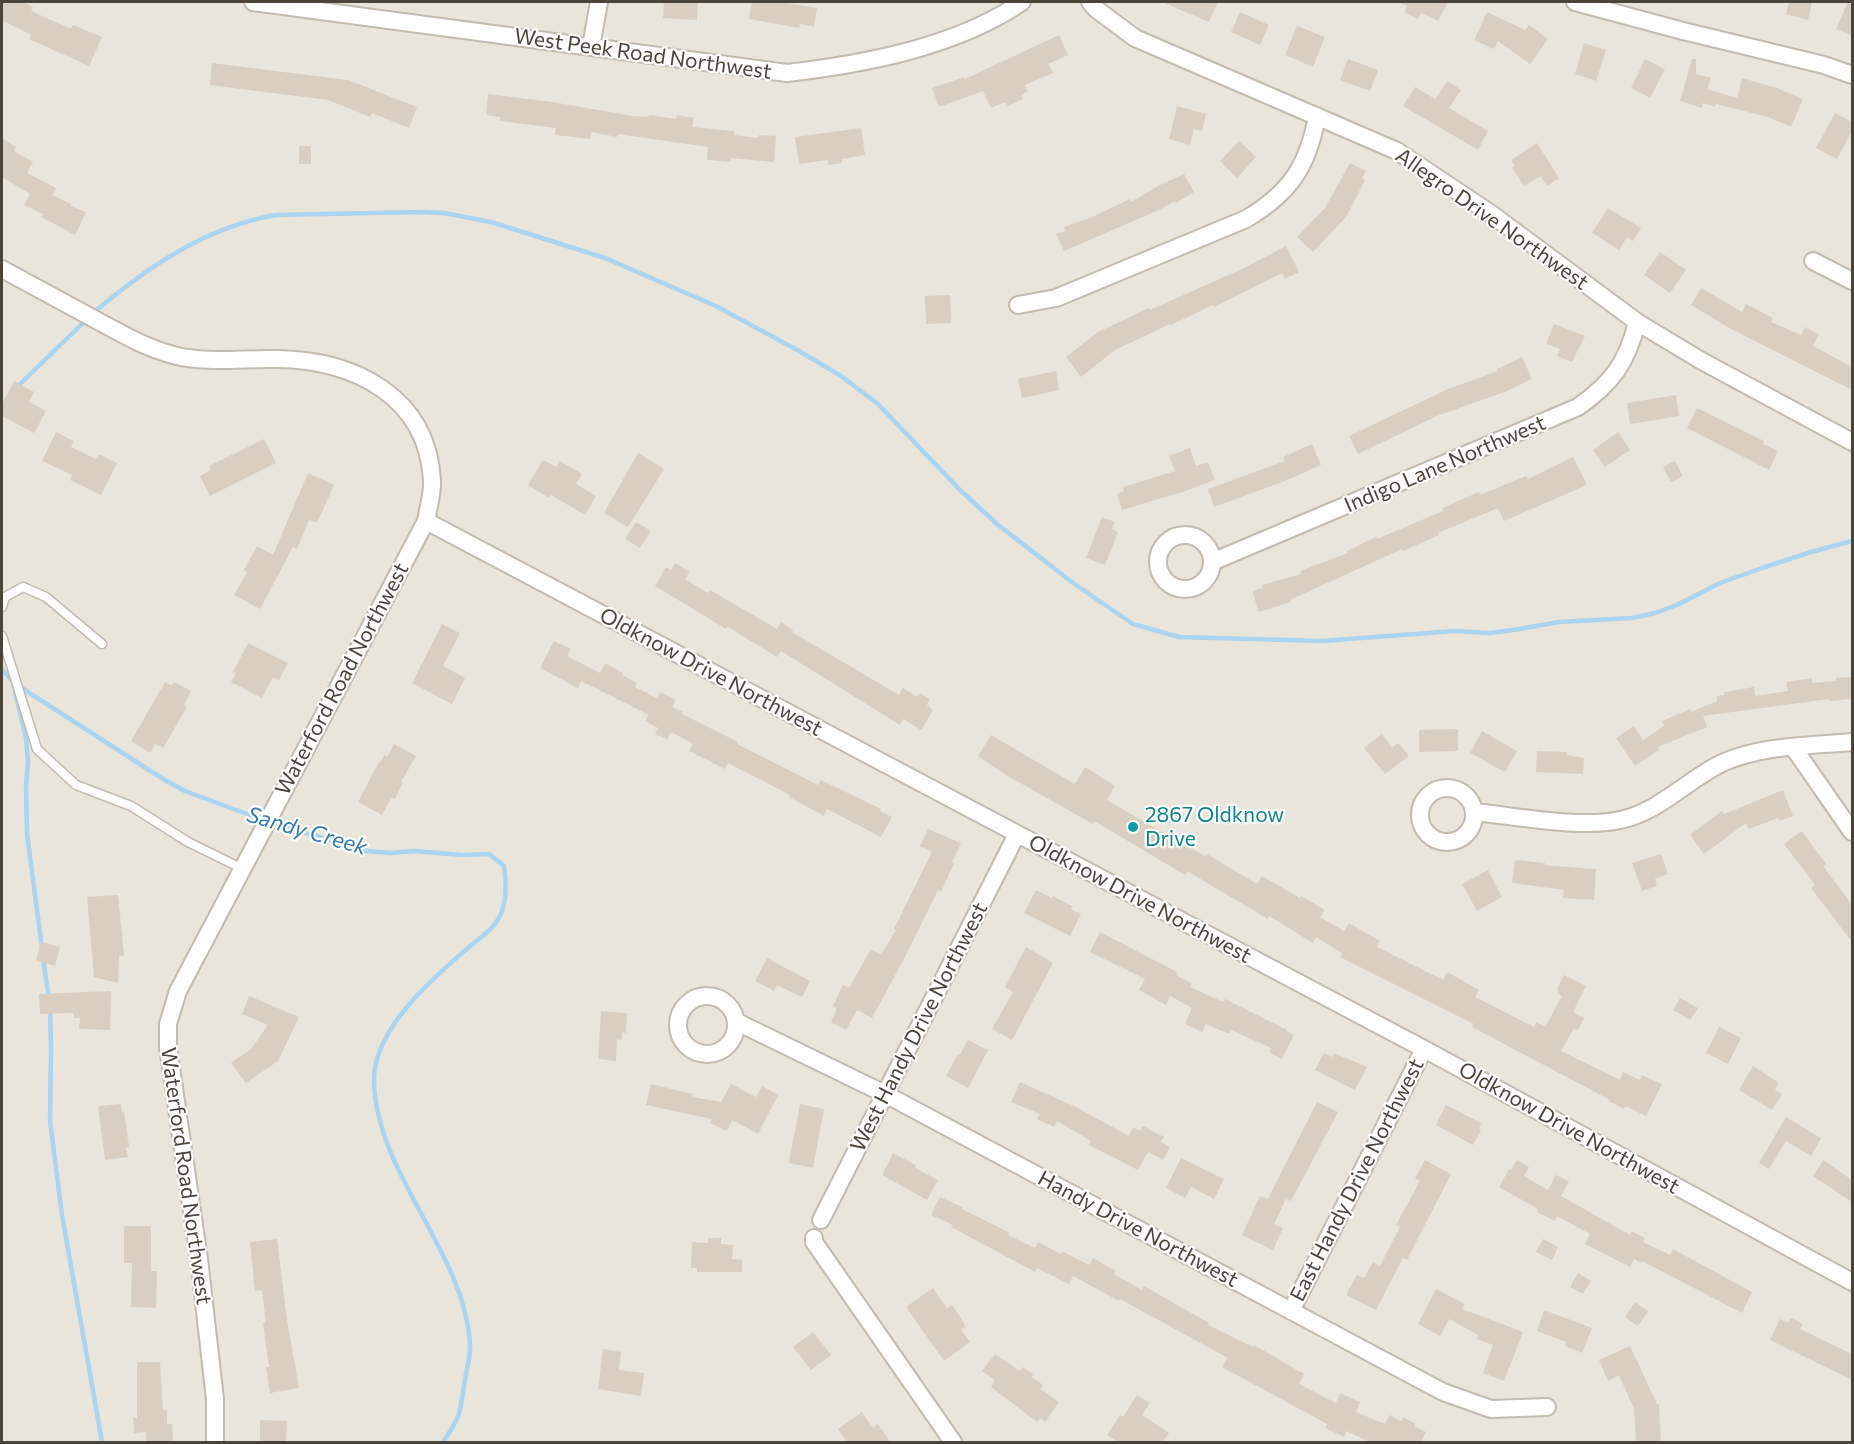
<!DOCTYPE html>
<html>
<head>
<meta charset="utf-8">
<style>
  body { margin:0 }
  #map { position:relative; width:1854px; height:1444px; overflow:hidden; background:#f6f3ec; font-family:Commissioner,sans-serif }
  canvas { display:block }
  .frame { position:absolute; inset:0; border:3px solid #4b4439; pointer-events:none }
</style>
</head>
<body>
<div id="map">
<canvas width="1854" height="1444"></canvas>
<div class="frame"></div>
</div>
<script>
const g = document.querySelector('canvas').getContext('2d');
g.lineJoin = 'round';
function fillPath(path, color) {
  g.fillStyle = color;
  g.fill(path, 'evenodd');
}
function stroke(path, color, width, dash) {
  g.strokeStyle = color;
  g.lineWidth = width;
  g.lineCap = dash ? 'butt' : 'round';
  g.setLineDash(dash || []);
  g.stroke(path);
}
function write(font, color, halo, rows, align = 'center') {
  g.font = font + ' Commissioner,sans-serif';
  g.lineWidth = 4.5;
  g.setLineDash([]);
  g.textBaseline = 'middle';
  g.strokeStyle = halo;
  g.fillStyle = color;
  for (const [text, x, y, turn = 0] of rows) {
    g.save();
    g.translate(x, y);
    g.rotate((+turn || 0) * Math.PI / 180);
    g.textAlign = isNaN(turn) ? turn : align;
    if (halo) g.strokeText(text, 0, 0);
    g.fillText(text, 0, 0);
    g.restore();
  }
}
fillPath(new Path2D(`
  M2 2H1852V1442H2Z`), '#eae5da');
stroke(new Path2D(`
  M92 314C146 268 205 227 276 215L420 212 444 213 491 222 605 258 716 306 799 351 841 376 878 404 961 491 997 524 1073 583 1133 624 1179 637 1322 641 1455 631 1489 633 1513 630 1559 622 1632 618 1655 613 1677 605 1720 583 1765 567 1811 552 1852 541
  M17 387 86 320
  M2 669 14 683 163 779 185 791 263 820
  M15 692 26 738 28 762 26 786 27 834 42 948
  M271 823 367 851 390 853 414 851 462 855 489 854 504 866C506 880 507 897 502 911 496 928 482 936 469 947 433 978 373 1029 374 1081 376 1174 464 1251 470 1343 471 1355 467 1368 465 1379 463 1391 462 1408 457 1419 453 1427 448 1435 443 1442
  M43 959 49 998
  M50 1009 51 1049 50 1121 62 1215 102 1442`), '#a9d4f2', 4.5);
fillPath(new Path2D(`
  M2 2H23L33 7 31 11 71 29 73 25 102 37 89 66 29 39 31 35 2 20Z
  M664 2H698L697 20 663 18Z
  M752 2H780L817 8 814 27 800 24 799 28 749 19Z
  M1162 2H1218L1209 22Z
  M1398 2H1448L1438 21 1421 13 1418 19 1404 12 1407 6Z
  M1789 2H1812L1808 20 1786 14Z
  M1848 2H1852V36L1836 29Z
  M1240 12 1269 25 1260 45 1231 32Z
  M1487 12 1525 30 1529 25 1548 39 1530 64 1498 41 1494 49 1474 40Z
  M1297 26 1325 37 1313 67 1285 55Z
  M1059 35 1068 55 1048 64 1053 73 1025 85 1028 91 1021 95 1023 99 1008 106 1005 102 991 108 983 91 939 107 932 88 964 77 965 79Z
  M1584 43 1606 50 1596 81 1575 74Z
  M1348 59 1378 70 1370 91 1340 80Z
  M1645 59 1665 69 1650 98 1631 88Z
  M1692 59H1696V74L1711 78 1707 89 1737 98 1742 78 1777 88 1803 99 1791 127 1768 117 1716 104 1715 107 1703 103 1702 108 1680 101Z
  M212 63 348 80 417 107 409 128 372 113 370 117 328 100 210 85Z
  M1448 81 1461 90 1449 108 1488 131 1478 150 1403 106 1415 87 1435 99Z
  M488 94 552 102 633 116 648 117 649 115 676 119 677 115 694 118 692 127 734 131V135L758 138 759 135 776 136 774 162 731 158V162L707 160 708 147 618 134 617 137 591 132 590 139 555 135 556 128 500 121V117L486 115Z
  M1177 106 1206 114 1202 131 1194 129 1190 145 1169 139Z
  M1835 113 1852 122V131L1837 159 1816 148Z
  M861 128 865 155 842 159V163L828 165V160L799 164 795 137Z
  M2 138 16 147 14 151 33 162 27 173 56 188 52 195 71 204 70 206 86 212 75 235 41 217 43 214 24 205 30 194 2 177Z
  M1239 141 1256 157 1237 178 1220 161Z
  M1537 143 1559 178 1547 186 1541 176 1524 186 1512 168 1515 166 1511 160Z
  M299 146H311V164H299Z
  M1350 163 1366 171 1362 178 1365 180 1346 217 1313 252 1297 237 1325 208Z
  M1184 174 1194 192 1176 203 1175 201 1159 210 1064 251 1056 234 1066 231 1064 227 1092 217 1130 199 1131 202 1160 185Z
  M1608 208 1641 228 1633 241 1627 237 1619 250 1592 233Z
  M1286 246 1299 272 1285 279 1282 273 1214 307 1213 305 1171 325 1170 324 1115 350 1081 377 1066 357 1098 332 1149 308 1150 310 1242 269Z
  M1660 252 1686 270 1670 293 1644 275Z
  M1701 288 1742 312 1746 304 1773 318 1771 322 1801 335 1805 327 1819 334 1813 346 1852 367V390L1733 330 1691 305Z
  M950 295 951 323 926 324 925 296Z
  M1554 324 1585 336 1572 362 1557 356 1560 349 1546 344Z
  M1522 357 1532 379 1507 391 1437 416 1358 454 1349 436 1448 389 1498 371 1497 369Z
  M1056 371 1059 390 1022 398 1018 379Z
  M14 381 34 392 29 402 46 411 34 433 2 416V404Z
  M1676 395 1679 416 1630 424 1627 403Z
  M1697 408 1764 441 1763 444 1778 451 1769 470 1687 428Z
  M56 432 74 441 71 447 96 459 99 454 117 463 101 495 70 480 72 475 42 461Z
  M1618 432 1630 450 1605 467 1593 450Z
  M264 439 276 463 210 496 200 476 211 470 209 466Z
  M1312 444 1321 465 1285 481 1214 507 1208 489 1285 461 1283 457Z
  M1190 448 1196 466 1208 462 1215 480 1182 492 1122 510 1117 494 1124 491 1123 487 1175 471 1169 456Z
  M638 453 664 469 628 527 604 513Z
  M1573 457 1587 485 1504 521 1498 508 1438 533 1439 535 1403 551 1402 549 1290 600 1291 602 1259 612 1252 591 1262 588V585L1301 574 1300 571 1348 553 1347 551 1376 537 1377 539 1443 511 1442 508 1479 492 1480 495 1526 476 1528 479Z
  M543 460 557 467 560 461 582 474 576 484 596 496 585 515 551 495 549 498 528 485Z
  M1675 461 1683 476 1671 482 1663 467Z
  M308 473 334 485 317 523 309 520 297 549 293 547 260 609 234 595 247 572 244 570 257 546 273 555Z
  M1102 517 1115 522 1112 529 1118 532 1105 565 1086 558Z
  M636 522 651 531 640 548 625 539Z
  M675 563 690 572 685 579 708 593 710 590 777 629 781 622 793 630 792 632 899 695 903 688 917 697 920 693 930 699 927 705 933 710 921 730 903 719 900 725 781 651 777 657 728 627 726 629 655 586 666 567 671 570Z
  M442 624 460 633 443 666 465 678 452 704 412 683Z
  M554 641 571 649 567 656 600 673 605 663 623 673 622 675 637 683 635 687 657 698 660 692 676 700 672 707 683 712 682 714 738 742 737 744 818 785 821 780 881 809 880 811 892 817 881 837 827 809 824 816 789 797 790 795 728 763 725 769 689 751 693 744 671 732 667 740 655 734 658 728 645 721 649 715 581 681 578 688 540 668Z
  M248 643 288 663 279 680 273 677 262 698 231 682 236 673 233 672Z
  M1852 677V699L1829 701V699L1703 716 1707 727 1658 747 1660 749 1635 766 1616 738 1634 726 1643 740 1664 726 1662 721 1690 709 1691 712 1717 701V696L1724 695V692L1754 687 1755 696 1788 691 1786 682 1812 678V683L1836 681V678Z
  M165 682 172 686 174 682 191 691 184 705 187 707 163 748 155 744 150 753 131 741Z
  M1458 729V751L1419 752V730Z
  M1482 731 1517 751 1505 772 1470 753Z
  M1382 734 1392 748 1398 743 1409 756 1385 774 1364 748Z
  M991 735 1075 784 1085 767 1115 786 1107 800 1185 846 1186 845 1205 856 1207 854 1257 884 1262 876 1300 898 1301 896 1325 910 1320 917 1344 931 1349 923 1380 941 1377 947 1443 980 1447 972 1479 990 1475 997 1534 1027 1536 1022 1545 1027 1562 996 1557 993 1559 990 1557 989 1564 975 1586 986 1573 1012 1584 1018 1578 1030 1574 1028 1561 1051 1620 1080 1623 1072 1640 1080 1642 1075 1662 1084 1646 1116 1625 1106 1624 1109 1609 1101 1610 1100 1472 1027 1474 1024 1340 957 1342 953 1316 937 1313 943 1269 916 1268 919 1187 871 1185 875 1094 821 1093 824 1006 775 978 756Z
  M394 744 416 756 401 782 403 783 395 799 391 798 382 815 358 802 379 762 380 763 384 755 387 757Z
  M1537 751 1567 752V755L1584 758 1583 774 1536 772Z
  M1783 790 1793 816 1779 821 1778 818 1749 829 1746 823 1704 854 1690 835 1722 811 1724 814Z
  M928 829 961 843 952 862 954 863 941 892 938 890 906 955 872 1018 857 1010 846 1030 831 1022 837 1009 833 1006 843 985 849 988 871 949 881 955 896 930 894 929 932 852 920 846Z
  M1802 831 1826 864 1823 866 1852 905V942L1811 888 1815 885 1784 844Z
  M1661 854 1668 874 1655 879 1657 886 1642 891 1632 863Z
  M1515 860 1545 863V865L1596 869 1594 900 1563 898 1564 890 1512 883Z
  M1488 870 1502 897 1477 911 1462 884Z
  M1036 890 1052 898 1053 896 1072 906 1071 909 1081 914 1070 936 1024 913Z
  M118 895 124 956H119L118 983 94 977 87 897Z
  M1100 932 1177 972 1176 975 1192 984 1190 987 1223 1002 1225 999 1287 1030 1286 1031 1294 1035 1282 1059 1269 1052 1271 1048 1231 1030 1229 1034 1206 1024 1202 1032 1185 1024 1192 1008 1170 996 1166 1005 1139 990 1145 979 1090 952Z
  M41 942 60 947 55 966 36 961Z
  M1026 947 1053 963 1012 1040 992 1029 1013 992 1005 987Z
  M767 958 810 981 802 997 777 985 774 991 755 981Z
  M111 991 110 1030 79 1029 80 1018H74V1013L40 1014 39 994Z
  M249 996 299 1017 278 1061 246 1083 231 1063 251 1049 268 1025 242 1014Z
  M1680 998 1698 1008 1690 1020 1673 1010Z
  M601 1011 627 1013 626 1033 622 1032V1040L617 1039 616 1061 598 1059Z
  M1719 1027 1741 1038 1728 1064 1706 1053Z
  M968 1040 988 1050 968 1088 946 1076 958 1054 960 1055Z
  M1324 1053 1332 1057 1334 1053 1367 1067 1355 1090 1315 1070Z
  M1753 1066 1779 1083 1775 1090 1782 1094 1772 1110 1739 1090Z
  M1020 1082 1076 1107 1129 1136 1133 1127 1140 1131 1143 1126 1164 1137 1161 1142 1170 1147 1163 1160 1148 1152 1138 1170 1089 1145 1091 1141 1057 1121 1054 1127 1037 1119 1040 1114 1011 1102Z
  M651 1084 693 1094 692 1097 721 1102 731 1084 756 1097 762 1086 778 1095 758 1134 732 1120 727 1131 710 1123 712 1119 646 1105Z
  M1317 1102 1338 1112 1291 1201 1286 1199 1274 1224 1283 1228 1273 1250 1242 1235 1260 1196 1268 1199Z
  M121 1104 122 1112H124L129 1147 126 1148 128 1157 105 1160 98 1106Z
  M800 1104 824 1109 813 1168 789 1163Z
  M1446 1105 1481 1123 1479 1129 1481 1130 1473 1145 1436 1125Z
  M1786 1117 1821 1138 1811 1156 1786 1141 1769 1169 1759 1163Z
  M893 1153 916 1165 915 1168 938 1180 927 1200 882 1175Z
  M1181 1158 1224 1179 1214 1199 1191 1187 1185 1198 1166 1188Z
  M1425 1160 1451 1174 1407 1260 1403 1258 1376 1310 1346 1295 1357 1275 1364 1278 1373 1262 1380 1266 1400 1227 1396 1225 1420 1181 1415 1178Z
  M1517 1160 1529 1167 1524 1176 1548 1190 1556 1175 1569 1181 1561 1196 1630 1235 1631 1231 1645 1238 1643 1242 1670 1255 1673 1249 1752 1292 1742 1313 1642 1261 1641 1263 1634 1259 1630 1267 1585 1244 1590 1234 1557 1216 1555 1221 1537 1212 1538 1209 1499 1187 1509 1169 1511 1170Z
  M1823 1160 1852 1180V1202L1813 1176Z
  M940 1197 962 1207V1209L1010 1233 1008 1235 1035 1248 1038 1242 1061 1254 1062 1251 1089 1265 1093 1258 1116 1271 1114 1274 1142 1290 1144 1286 1209 1323 1208 1325 1253 1347 1254 1345 1304 1374 1299 1384 1336 1403 1340 1393 1360 1402 1356 1412 1385 1424 1390 1415 1401 1421 1403 1417 1416 1424 1414 1426 1426 1432 1420 1443H1372L1346 1431 1344 1437 1325 1428 1327 1424 1222 1367 1228 1358 1120 1299 1119 1301 1073 1276 1069 1284 1037 1268 1035 1272 951 1227 953 1225 931 1215Z
  M124 1226H151V1271H157L156 1308 131 1307 132 1263H124Z
  M708 1238H721V1244L733 1245 732 1259 742 1260V1272H697V1268H691L692 1242 708 1243Z
  M277 1239 287 1320 299 1388 270 1393 266 1367H269L263 1323H266L262 1290 255 1291 250 1242Z
  M1543 1239 1558 1247 1552 1260 1536 1252Z
  M1578 1273 1591 1281 1583 1294 1570 1287Z
  M933 1288 947 1308 952 1305 960 1317 966 1327 961 1329 970 1342 944 1361 906 1307Z
  M1436 1289 1465 1304 1462 1309 1523 1332 1504 1381 1483 1373 1493 1345 1477 1339 1478 1335 1449 1319 1440 1336 1418 1324Z
  M1635 1302 1648 1311 1638 1326 1625 1317Z
  M1544 1310 1592 1328 1582 1353 1565 1346 1566 1342 1537 1331Z
  M1791 1318 1803 1324 1800 1329 1852 1354V1380L1770 1340 1780 1319 1788 1323Z
  M813 1332 831 1355 811 1370 793 1347Z
  M1630 1346 1657 1404H1659L1661 1443H1636L1634 1409 1619 1375 1608 1381 1599 1360Z
  M603 1349 621 1352 619 1370 644 1373 641 1396 598 1389Z
  M995 1354 1020 1371 1023 1367 1033 1374 1032 1377 1043 1385 1040 1389 1059 1402 1045 1422 1040 1418 1037 1422 991 1387 995 1380 982 1371Z
  M137 1362H160L163 1410H167V1424H172L173 1443H146V1432L134 1433 133 1418H137Z
  M1137 1395 1150 1403 1142 1415 1169 1433 1162 1443H1119L1107 1435 1120 1415 1123 1417Z
  M862 1412 873 1428 878 1424 891 1443H848L838 1429Z
  M260 1420 287 1421 286 1443H260Z`), '#d8cfc1');
const service = new Path2D(`
  M2 607 5 597 23 587 46 597 102 644
  M2 636 37 749 76 785 131 806 188 842 243 869`);
const minor = new Path2D(`
  M253 2 787 73C865 64 956 47 1022 2
  M1090 2 1096 9 1135 38 1397 151 1490 213 1637 322 1700 360 1852 442
  M1575 2 1683 31 1824 65 1852 75
  M591 47 599 2
  M1813 261 1852 281
  M2 269C34 286 66 304 98 321 122 334 146 348 173 355 207 364 242 358 277 359 354 360 427 396 432 480 433 493 428 508 426 521L178 991 168 1024V1047L199 1259 215 1399V1442
  M1018 305 1056 298 1246 219C1290 193 1308 166 1317 116
  M426 521 1424 1049 1852 1282
  M1158 562a27 27 0 1 1 54 0a27 27 0 1 1-54 0Z
  M1212 562 1578 407C1612 383 1627 363 1637 322
  M1793 747 1852 832
  M1420 815a27 27 0 1 1 54 0a27 27 0 1 1-54 0Z
  M1474 812C1516 816 1580 829 1620 820 1659 812 1687 780 1722 763 1762 745 1810 746 1852 742
  M678 1025a29 29 0 1 1 58 0a29 29 0 1 1-58 0Z
  M737 1022 885 1094 1443 1392 1491 1409 1547 1407
  M821 1220 1017 834
  M814 1238V1242L953 1442
  M1291 1311 1424 1049`);
stroke(service, '#c2bbae', 11);
stroke(minor, '#c2bbae', 20);
stroke(service, '#fff', 8);
stroke(minor, '#fff', 16);
for (const [x, y, r, color] of [
  [1133,827,6,"#0f9aa8"]
]) {
  const dot = new Path2D();
  dot.arc(x, y, r, 0, 2 * Math.PI);
  g.fillStyle = color;
  g.fill(dot);
  stroke(dot, '#fff', 2);
}
write('21px', '#4b4439', '#fff', [
  ["West Peek Road Northwest",643,54,8],
  ["Allegro Drive Northwest",1492,219,35],
  ["Indigo Lane Northwest",1445,464,-23],
  ["Oldknow Drive Northwest",711,672,28],
  ["Waterford Road Northwest",342,679,-62],
  ["Oldknow Drive Northwest",1140,899,28],
  ["West Handy Drive Northwest",919,1027,-63],
  ["Oldknow Drive Northwest",1569,1128,29],
  ["Waterford Road Northwest",186,1176,82],
  ["East Handy Drive Northwest",1357,1180,-63],
  ["Handy Drive Northwest",1138,1229,28]
]);
write('21px', '#0d838f', '#fff', [
  ["2867 Oldknow",1145,815],
  ["Drive",1145,839]
], 'left');
write('italic 22px', '#2e7ab2', '#fff', [
  ["Sandy Creek",307,831,16]
]);
</script>
</body>
</html>
